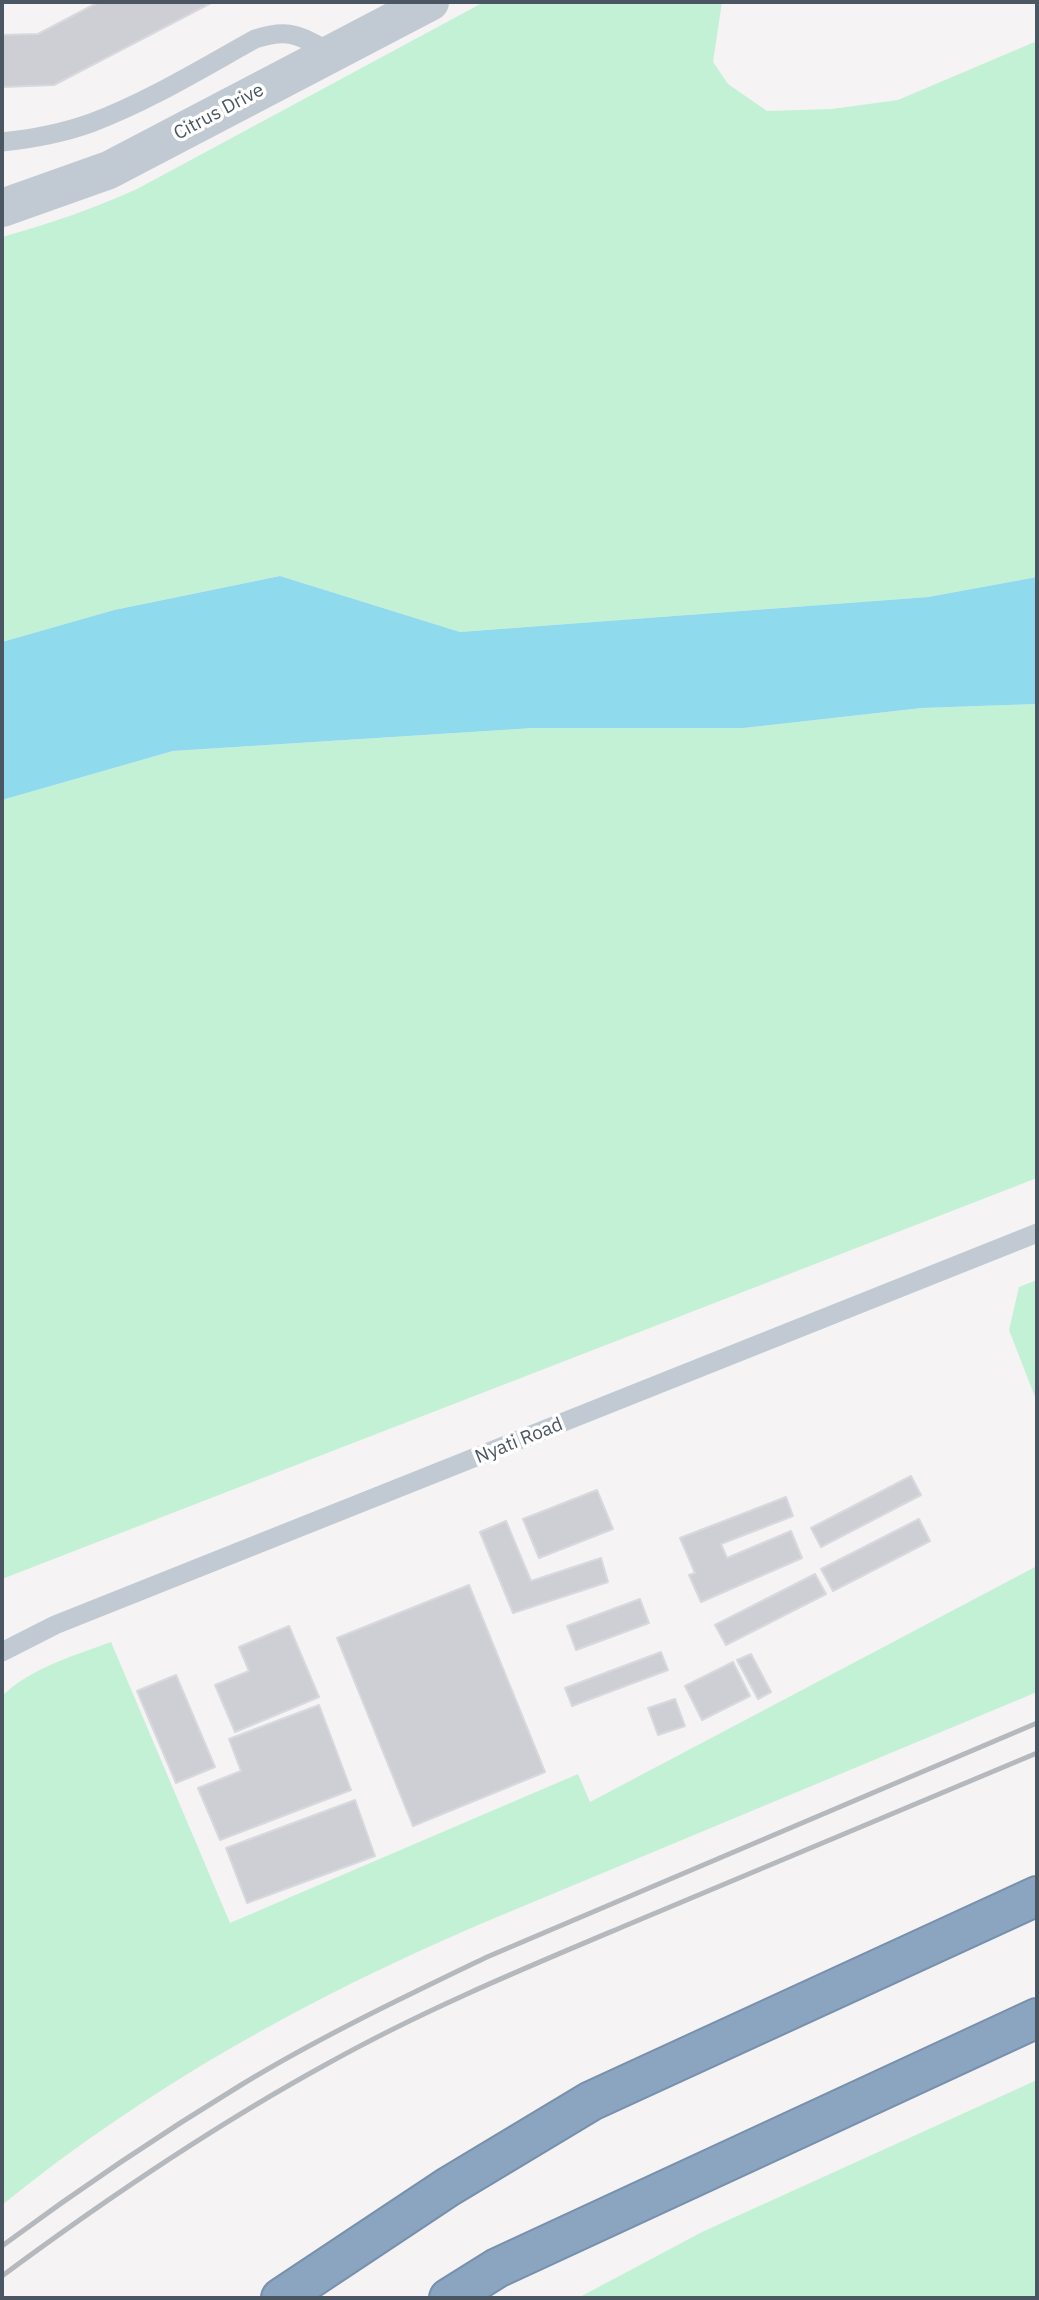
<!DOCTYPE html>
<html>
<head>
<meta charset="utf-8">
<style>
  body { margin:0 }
  #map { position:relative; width:1039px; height:2300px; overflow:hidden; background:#f5f3f3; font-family:"IBM Plex Sans",sans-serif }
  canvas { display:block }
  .frame { position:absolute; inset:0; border:4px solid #4a5661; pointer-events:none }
</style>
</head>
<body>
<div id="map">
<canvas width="1039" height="2300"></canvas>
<div class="frame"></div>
</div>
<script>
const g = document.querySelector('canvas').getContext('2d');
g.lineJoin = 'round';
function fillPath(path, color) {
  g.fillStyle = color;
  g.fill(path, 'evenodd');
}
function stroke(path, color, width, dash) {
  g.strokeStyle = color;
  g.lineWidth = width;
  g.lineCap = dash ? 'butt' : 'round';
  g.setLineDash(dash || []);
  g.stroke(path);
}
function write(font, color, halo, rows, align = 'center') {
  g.font = font + ' "IBM Plex Sans",sans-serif';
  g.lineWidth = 7;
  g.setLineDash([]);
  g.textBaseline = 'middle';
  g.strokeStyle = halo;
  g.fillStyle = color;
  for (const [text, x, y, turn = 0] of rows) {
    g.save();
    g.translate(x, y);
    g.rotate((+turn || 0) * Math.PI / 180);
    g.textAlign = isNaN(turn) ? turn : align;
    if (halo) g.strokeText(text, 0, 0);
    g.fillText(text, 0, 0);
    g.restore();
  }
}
fillPath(new Path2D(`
  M484 2H722L713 62 728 84 767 111 832 109 898 100 1037 41V577L928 597 460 632 280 576 114 610 2 642V237C49 224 93 209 137 189Z
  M1037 704V1178L2 1579V800L173 751 534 728H744L922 708Z
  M1037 1280V1402L1009 1330 1019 1287Z
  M1037 1566V1692L478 1925C308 1998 146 2088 2 2205V1696C31 1668 73 1656 111 1642L230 1923 578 1774 590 1802Z
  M1037 2080V2298H578L702 2232Z`), '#c3f1d5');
fillPath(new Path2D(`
  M280 576 460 632 928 597 1037 577V704L922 708 744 728H534L173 751 2 800V642L114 610Z`), '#90daee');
const building = new Path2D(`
  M99 2H213L54 85 2 87V35L38 34Z
  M911 1476 921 1495 821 1547 811 1528Z
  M597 1490 613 1529 539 1558 523 1519Z
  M786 1497 793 1516 721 1544 727 1558 791 1531 802 1558 701 1602 689 1575 695 1573 680 1538Z
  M919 1519 930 1541 833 1591 821 1569Z
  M506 1521 531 1581 601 1558 608 1582 513 1613 480 1532Z
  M815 1574 826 1594 726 1645 715 1625Z
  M469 1585 545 1772 413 1826 337 1638Z
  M640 1599 649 1623 576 1650 567 1626Z
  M289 1626 319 1697 235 1732 215 1685 249 1671 239 1647Z
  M661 1652 668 1670 572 1706 565 1688Z
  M751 1654 771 1692 758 1699 737 1660Z
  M733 1662 750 1696 702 1720 685 1686Z
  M176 1675 215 1767 176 1783 137 1691Z
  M675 1699 685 1726 658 1735 648 1708Z
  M319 1705 351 1790 220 1840 198 1788 241 1771 229 1739Z
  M355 1800 375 1856 247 1903 226 1848Z`);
fillPath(building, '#cdcfd5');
stroke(building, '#d7d9de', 2);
const motorway = new Path2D(`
  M281 2298 448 2187 591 2101 1037 1896
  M449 2298 497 2268 1037 2018`);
stroke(motorway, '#7690ad', 42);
stroke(new Path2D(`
  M2 142C31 139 63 133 91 123 149 101 201 69 255 39 292 27 300 37 333 53
  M2 1652 55 1625 1037 1233`), '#c1cad2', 19);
stroke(new Path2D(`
  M2 208 109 170 430 2`), '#c1cad2', 38);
stroke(motorway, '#8ba5c1', 38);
stroke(new Path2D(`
  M2 2246C79 2189 159 2135 241 2085 320 2037 404 1997 487 1957L1037 1723
  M2 2276C106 2199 212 2127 325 2065 421 2011 525 1968 627 1925 764 1867 901 1811 1037 1753`), '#b5b8bd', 5);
write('19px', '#4a5661', '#fff', [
  ["Citrus Drive",219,112,-28],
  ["Nyati Road",519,1441,-22]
]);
</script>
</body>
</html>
